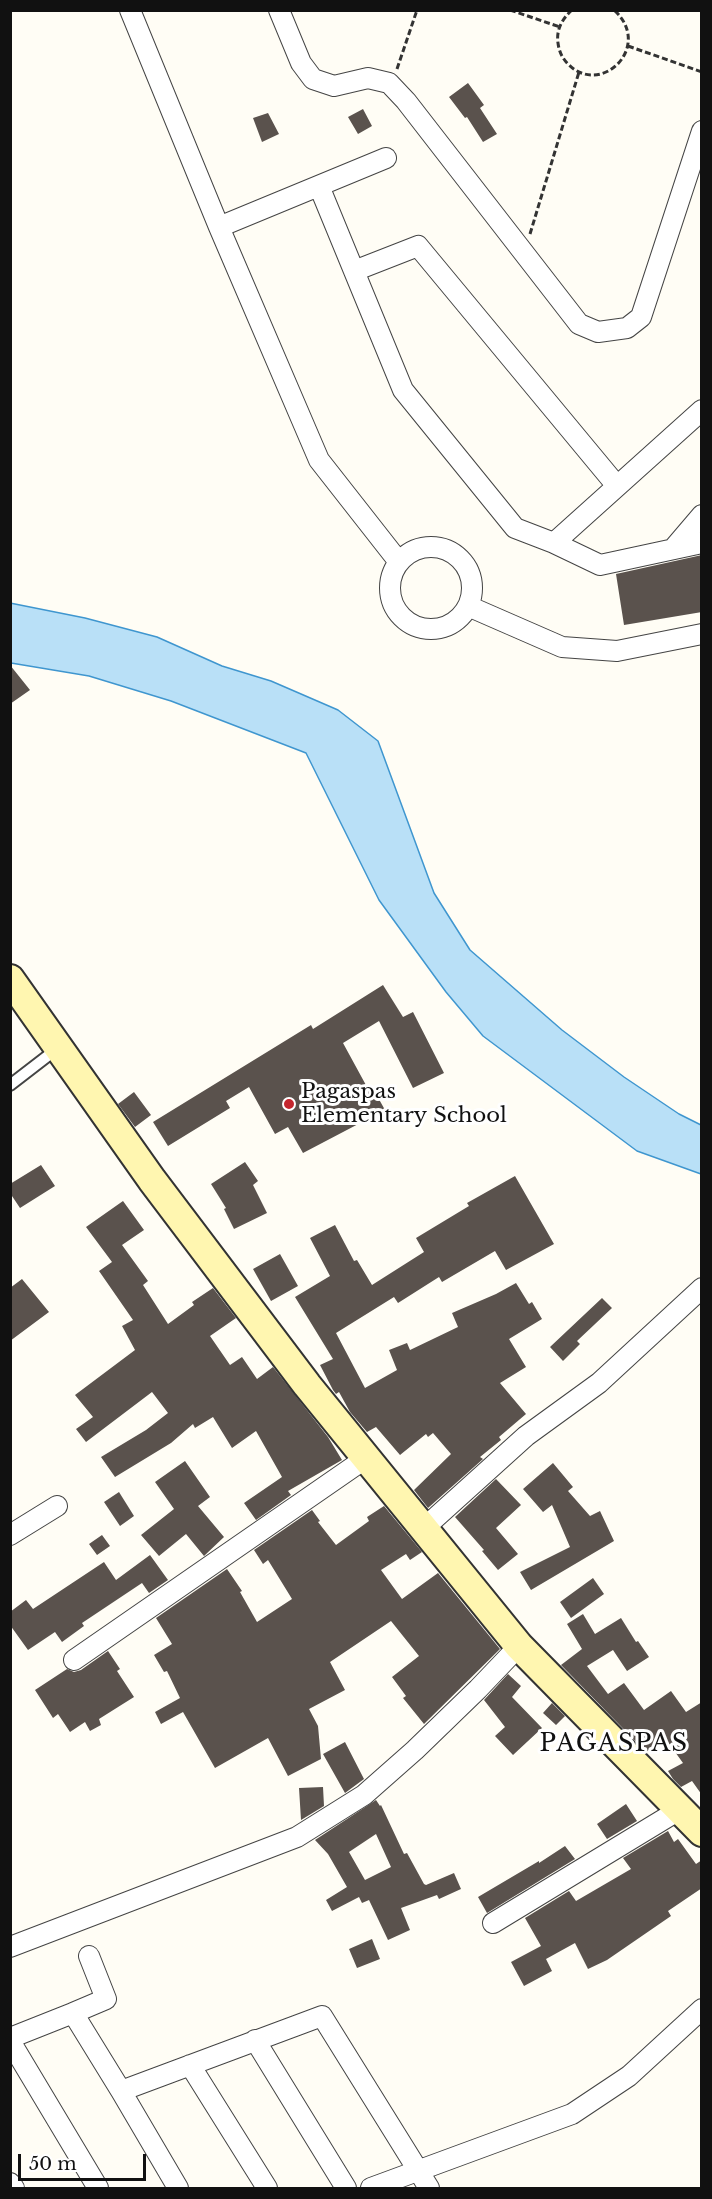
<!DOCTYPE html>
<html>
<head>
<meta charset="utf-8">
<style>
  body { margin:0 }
  #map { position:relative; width:712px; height:2199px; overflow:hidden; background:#fffdf5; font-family:"Libre Baskerville",serif }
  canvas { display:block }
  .frame { position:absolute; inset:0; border:12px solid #111; pointer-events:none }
  .scale { position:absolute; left:18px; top:2154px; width:128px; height:27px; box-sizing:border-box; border:3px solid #111; border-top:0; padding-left:8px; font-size:18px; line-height:21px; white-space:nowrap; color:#111; -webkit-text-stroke:4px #fff; paint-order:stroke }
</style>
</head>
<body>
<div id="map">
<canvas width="712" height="2199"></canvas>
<div class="frame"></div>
<div class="scale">50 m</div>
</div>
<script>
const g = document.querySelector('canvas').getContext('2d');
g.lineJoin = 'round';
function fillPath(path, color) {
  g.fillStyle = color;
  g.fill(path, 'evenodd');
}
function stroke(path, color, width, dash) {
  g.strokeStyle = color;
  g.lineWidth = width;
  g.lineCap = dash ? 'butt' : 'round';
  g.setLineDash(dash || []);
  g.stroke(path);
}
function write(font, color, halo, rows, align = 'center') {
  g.font = font + ' "Libre Baskerville",serif';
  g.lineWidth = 6;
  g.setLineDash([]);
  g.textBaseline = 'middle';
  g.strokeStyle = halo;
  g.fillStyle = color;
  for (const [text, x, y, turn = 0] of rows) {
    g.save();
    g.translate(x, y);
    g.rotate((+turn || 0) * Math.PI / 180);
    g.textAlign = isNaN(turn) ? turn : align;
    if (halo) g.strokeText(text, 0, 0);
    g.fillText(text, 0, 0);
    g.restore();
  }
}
const water = new Path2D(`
  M10 603 85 618 157 637 222 666 271 681 338 710 378 741 434 893 470 950 562 1030 624 1077 679 1114 701 1125V1174L637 1151 483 1036 446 992 379 900 306 753 171 701 89 676 11 663Z`);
fillPath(water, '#b9e0f7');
stroke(water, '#3f96cf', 1.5);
fillPath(new Path2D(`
  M468 83 484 105 480 108 497 134 483 142 467 117 465 118 449 97Z
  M363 109 372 126 358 134 348 117Z
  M268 113 279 134 262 142 253 118Z
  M702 555V612L624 625 616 574Z
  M10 665 30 690 10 704Z
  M383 985 403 1017 413 1012 444 1073 413 1088 379 1021 343 1043 367 1087 371 1085 385 1110 303 1153 288 1127 275 1134 249 1087 226 1101 230 1108 168 1146 153 1122 311 1025 313 1029Z
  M134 1092 151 1115 135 1127 118 1104Z
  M245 1162 258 1181 253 1185 267 1213 234 1229 224 1209 226 1208 211 1184Z
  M41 1165 55 1186 20 1208 10 1193V1184Z
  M515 1176 554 1244 506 1270 495 1251 442 1282 439 1277 398 1303 394 1297 336 1333 365 1388 397 1370 389 1350 407 1343 410 1350 458 1327 452 1313 496 1294 516 1283 529 1304 532 1302 542 1319 509 1339 526 1367 500 1383 526 1414 499 1437 501 1440 480 1457 483 1459 428 1508 414 1490 451 1454 433 1433 428 1437 426 1434 400 1455 376 1427 367 1432 350 1412 339 1392 336 1394 333 1390 320 1365 333 1359 295 1297 330 1276 310 1238 335 1225 354 1261 357 1260 372 1285 424 1252 416 1238 469 1206 467 1203Z
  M123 1201 144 1230 122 1245 148 1281 143 1285 168 1324 194 1305 192 1302 213 1288 236 1318 210 1336 230 1365 242 1357 257 1379 273 1367 328 1437 342 1460 288 1491 291 1495 256 1520 244 1503 282 1477 256 1431 232 1448 213 1417 195 1428 193 1424 171 1443 115 1477 101 1457 146 1430 168 1413 152 1392 86 1442 76 1429 93 1417 75 1395 135 1350 122 1326 133 1320 99 1271 112 1262 86 1227Z
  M280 1254 298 1286 271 1301 253 1269Z
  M22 1279 49 1312 10 1341V1288Z
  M602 1298 612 1308 577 1341 580 1344 563 1361 550 1347Z
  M185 1461 210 1497 198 1506 224 1537 204 1556 186 1534 159 1556 141 1535 174 1509 155 1482Z
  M553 1463 573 1487 568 1491 590 1516 600 1511 614 1541 531 1590 520 1572 570 1547 552 1505 543 1512 523 1489Z
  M496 1479 521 1505 496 1528 518 1554 498 1570 482 1551 484 1550 455 1517Z
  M119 1492 134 1516 120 1526 104 1502Z
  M384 1506 422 1552 410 1560 406 1554 381 1570 402 1599 438 1573 500 1649 424 1724 403 1698 406 1696 392 1677 419 1656 391 1621 330 1662 345 1690 309 1709 318 1726 321 1759 288 1776 268 1738 215 1768 183 1712 161 1724 155 1712 180 1698 167 1671 164 1672 154 1655 172 1644 156 1618 227 1569 242 1591 240 1592 257 1622 292 1599 268 1560 263 1564 254 1550 312 1510 320 1521 318 1522 336 1545 369 1521 367 1517Z
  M102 1535 110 1546 97 1555 89 1544Z
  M150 1555 168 1580 149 1593 142 1583 82 1623 84 1626 62 1642 55 1632 28 1650 10 1625V1612L26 1600 33 1609 104 1562 116 1580Z
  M593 1578 604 1594 571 1618 560 1602Z
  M583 1614 595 1634 621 1618 636 1642 638 1641 649 1657 627 1671 613 1650 587 1666 608 1694 624 1683 644 1710 671 1691 686 1712 702 1702V1795L692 1781 681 1787 673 1779 668 1771 683 1763 665 1738 646 1752 561 1665 582 1649 567 1624Z
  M108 1651 120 1669 117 1671 134 1697 99 1719 101 1725 90 1731 85 1722 70 1732 58 1714 53 1718 35 1690 67 1669 74 1672 81 1670Z
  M508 1674 521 1686 512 1697 542 1728 513 1755 495 1736 505 1727 484 1700Z
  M552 1703 565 1716 556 1725 543 1713Z
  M345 1742 364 1779 345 1793 323 1754Z
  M323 1787 324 1806 301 1820 299 1788Z
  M376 1800 380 1806 381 1805 404 1854 407 1853 424 1884 426 1885 454 1873 461 1889 439 1899 437 1895 401 1908 410 1930 388 1940 369 1900 362 1903 359 1897 332 1911 326 1900 347 1887 328 1854 315 1840ZM376 1834 391 1867 365 1880 349 1852Z
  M626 1804 637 1821 607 1839 597 1824Z
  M668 1831 674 1842 678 1839 696 1864 702 1860V1888L668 1911 671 1916 607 1960 588 1969 575 1943 546 1959 552 1971 524 1986 511 1962 541 1946 525 1918 569 1891 576 1901 631 1869 623 1858Z
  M565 1846 575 1859 487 1913 478 1897 539 1861V1863Z
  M372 1939 380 1959 357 1968 349 1949Z`), '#5a524d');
const lane = new Path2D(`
  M10 1085 58 1048`);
const street = new Path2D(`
  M130 10 219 227 319 460 399 562
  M279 10 301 63 313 79 334 86 368 78 389 83 406 101 579 324 598 332 627 328 641 317 702 131
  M319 186 403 390 515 528 554 543 600 565 702 543
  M219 227 386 158
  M354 271 418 246 617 486
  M554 543 702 410
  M390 588a41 41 0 1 1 82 0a41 41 0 1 1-82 0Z
  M673 549 702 515
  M468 606 562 647 617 651 702 634
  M423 1529 526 1436 599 1383 702 1288
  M10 1535 57 1506
  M74 1660 366 1458
  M493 1923 679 1810
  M10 1947 297 1837 364 1795 415 1750 478 1689 519 1646
  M73 2013 106 1999 89 1956
  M10 2038 73 2013 121 2091 322 2016 429 2188
  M255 2040 346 2188
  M10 2041 98 2188
  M190 2065 267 2188
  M121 2091 178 2188
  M10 2183 14 2188
  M371 2188 572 2114 629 2076 702 2009`);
const secondary = new Path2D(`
  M10 979 152 1180 307 1385 519 1646 702 1832`);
stroke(lane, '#444', 14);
stroke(street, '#444', 22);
stroke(secondary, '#333', 32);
stroke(new Path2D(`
  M510 10 560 27
  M572 10C562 19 556 30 558 43 559 51 562 58 568 64 601 98 654 46 614 10
  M628 46 702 72
  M397 69 417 10
  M530 234 579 72`), '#333', 3, [6, 3]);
stroke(lane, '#fff', 10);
stroke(street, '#fff', 20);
stroke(secondary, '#fff6b0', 28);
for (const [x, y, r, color] of [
  [289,1104,6,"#c4262e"]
]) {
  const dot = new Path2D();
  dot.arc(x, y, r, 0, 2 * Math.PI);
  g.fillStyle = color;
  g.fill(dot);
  stroke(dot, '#fff', 2);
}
write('21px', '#111', '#fff', [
  ["Pagaspas",301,1092],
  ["Elementary School",301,1116]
], 'left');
g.letterSpacing = '1.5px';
write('24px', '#111', '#fff', [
  ["PAGASPAS",614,1744]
]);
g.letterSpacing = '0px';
</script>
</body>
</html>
